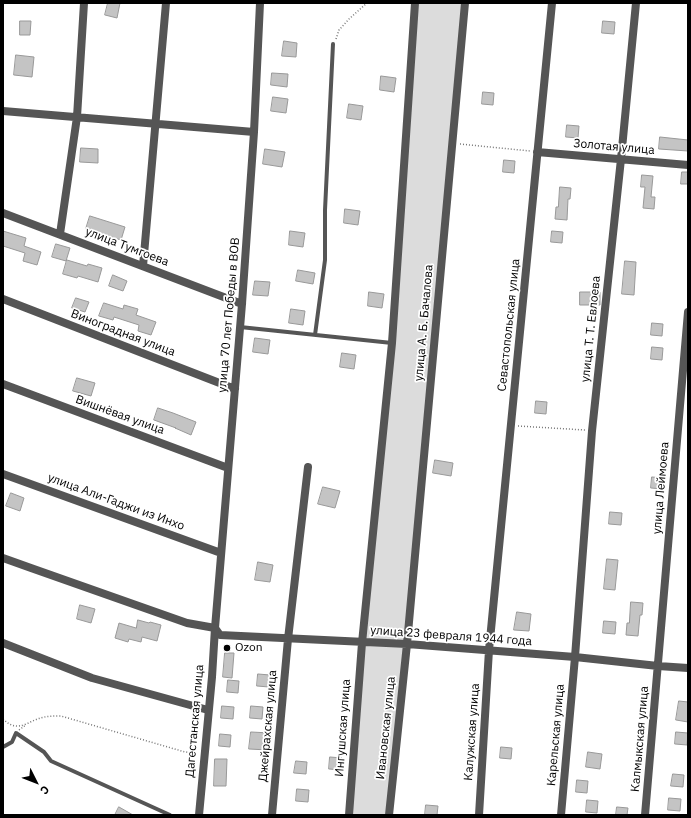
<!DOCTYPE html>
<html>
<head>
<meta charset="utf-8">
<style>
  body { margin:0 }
  #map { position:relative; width:691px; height:818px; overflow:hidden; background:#fff; font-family:"IBM Plex Sans",sans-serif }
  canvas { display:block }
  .frame { position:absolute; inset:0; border:4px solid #000; pointer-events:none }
  .north { position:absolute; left:16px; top:762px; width:40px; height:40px; -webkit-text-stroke:3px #fff; paint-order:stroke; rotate:132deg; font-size:11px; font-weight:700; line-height:16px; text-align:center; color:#000 }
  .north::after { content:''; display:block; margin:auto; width:14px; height:18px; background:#000; clip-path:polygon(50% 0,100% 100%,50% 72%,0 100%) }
</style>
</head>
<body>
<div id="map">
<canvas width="691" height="818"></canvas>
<div class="frame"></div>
<div class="north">С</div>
</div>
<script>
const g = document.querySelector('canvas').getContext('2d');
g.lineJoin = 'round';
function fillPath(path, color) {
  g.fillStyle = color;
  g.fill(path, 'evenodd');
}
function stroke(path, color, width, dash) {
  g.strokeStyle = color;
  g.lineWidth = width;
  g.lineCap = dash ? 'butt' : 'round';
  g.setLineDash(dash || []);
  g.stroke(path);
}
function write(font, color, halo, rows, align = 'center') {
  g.font = font + ' "IBM Plex Sans",sans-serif';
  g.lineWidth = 3.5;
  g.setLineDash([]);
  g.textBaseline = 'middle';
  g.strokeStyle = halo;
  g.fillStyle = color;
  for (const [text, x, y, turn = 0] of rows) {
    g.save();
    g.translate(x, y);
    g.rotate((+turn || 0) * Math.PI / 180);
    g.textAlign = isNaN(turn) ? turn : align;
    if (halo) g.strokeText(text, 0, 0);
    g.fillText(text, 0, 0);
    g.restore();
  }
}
fillPath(new Path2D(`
  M418 3H462L389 815H349L362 643Z`), '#dcdcdc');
const building = new Path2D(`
  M108 3H120L117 18 105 15Z
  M20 21H31L30 35H20Z
  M603 21 615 22 614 34 602 33Z
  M284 41 297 43 296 57 282 56Z
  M16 55 34 57 32 77 14 75Z
  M272 73 288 74 287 87 271 85Z
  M381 76 396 78 394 92 380 90Z
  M483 92 494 93 493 105 482 104Z
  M273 97 288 99 286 113 271 111Z
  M349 104 363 106 361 120 347 118Z
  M567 125 579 126 578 138 566 137Z
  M660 137 688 140V151L659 149Z
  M81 148 98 149V163L80 162Z
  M265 149 285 152 282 167 263 164Z
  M504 160 515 161 514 173 503 172Z
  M682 172H688V184H681Z
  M642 175 653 176 651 197H655L654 209 643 208 645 187H641Z
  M560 187 571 188 570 199H568L567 220 555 219 556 207H558Z
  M345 209 360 211 358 225 344 223Z
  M90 216 125 227 121 240 86 229Z
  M3 231 26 238 24 246 41 252 37 265 23 261 25 253 3 246Z
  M290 231 305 233 303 247 289 245Z
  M552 231 563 232 562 243 551 242Z
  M56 244 70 248 66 261 52 257Z
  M67 260 87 266 88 264 102 268 98 282 78 276 77 278 63 274Z
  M625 261 636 262 634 295 622 294Z
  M298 270 315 273 313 284 296 281Z
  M113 275 127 281 123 291 109 286Z
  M255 281 270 282 268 296 253 295Z
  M369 292 384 294 382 308 368 306Z
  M580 292H600V305H580Z
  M76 298 89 302 85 312 72 308Z
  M104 303 123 309 124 305 138 309 136 315 156 322 151 335 138 331 139 325 114 317 113 320 99 316Z
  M291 309 305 311 303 325 289 323Z
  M652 323 663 324 662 336 651 335Z
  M255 338 270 340 268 354 253 352Z
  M652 347 663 348 662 360 651 359Z
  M342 353 356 355 354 369 340 367Z
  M77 378 95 383 91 396 73 391Z
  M536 401 547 402 546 414 535 413Z
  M158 408 173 413 196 422 191 435 175 428H176L154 420Z
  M435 460 453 463 451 476 433 473Z
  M652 477 663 478 662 489 651 488Z
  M323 487 340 491 335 508 318 504Z
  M11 493 24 498 20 511 6 506Z
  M610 512 622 513 621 525 609 524Z
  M607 559 618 560 615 590 604 589Z
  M258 562 273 565 270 582 255 580Z
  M631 602 643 603 642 615H640L638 636 626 635 627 623H629Z
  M80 605 95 609 91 623 77 619Z
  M517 612 531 614 529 631 514 630Z
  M138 620 149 623 150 622 161 625 157 641 142 637 141 642 129 639 128 642 115 638 119 623 136 628Z
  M604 621 616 622 615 634 603 633Z
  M225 653H234L232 678 223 677Z
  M258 674 270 675 269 687 257 686Z
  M228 680 239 681 238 693 227 692Z
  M679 701 688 702V722L676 720Z
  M222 706 234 707 233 719 221 718Z
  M251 706 263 707 262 719 250 718Z
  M251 732 270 733 268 750 249 749Z
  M676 732 688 733 687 745 675 744Z
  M220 734 231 735 230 747 219 746Z
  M501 747 512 748 511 759 500 758Z
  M588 752 602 754 600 769 586 767Z
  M330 757 342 758 341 770 329 769Z
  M215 759H227L226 786H214Z
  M296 761 307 762 306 774 294 773Z
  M673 774 684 775 683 787 671 786Z
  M577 780 588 781 587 793 576 792Z
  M297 789 309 790 308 802 296 801Z
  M669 798 681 799 680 811 668 810Z
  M587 800 598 801 597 813 586 812Z
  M426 805 438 806 437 815H425Z
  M119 807 133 815H115Z
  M617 807 628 808 627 815H616Z`);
fillPath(building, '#c4c4c4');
stroke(building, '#999', 1);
stroke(new Path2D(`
  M336 39 339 30 349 19 367 3
  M460 144 530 151
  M518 426 585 430
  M3 719C10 726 17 728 26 724 29 723 32 721 35 720 44 716 52 716 61 716L185 752 197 753
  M19 730 26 725`), '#777', 1.5, [1, 2]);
stroke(new Path2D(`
  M240 327 392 343
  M315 335 325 260V210L333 44
  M3 747 12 742 16 733 44 752 51 761 170 815`), '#555', 4);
stroke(new Path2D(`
  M3 111 254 132
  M537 152 688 165
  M3 213 242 304
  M60 234 77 117 84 3
  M143 266 166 3
  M3 299 235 389
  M3 384 228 468
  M3 474 221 553
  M3 558 31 568 187 623 215 628
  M215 628 242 304 254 132 260 3
  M215 628 220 635 407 644 575 657 658 666 688 668
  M3 643 92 678 208 710
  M272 815 288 639 308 467
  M349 815 362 643 392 343 415 3
  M389 815 407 644 465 3
  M479 815 489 650 552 3
  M561 815 575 657 592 431 621 159 636 3
  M645 815 688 312`), '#555', 8);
stroke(new Path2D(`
  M199 815 212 677 215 628`), '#555', 8);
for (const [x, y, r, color] of [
  [227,648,4,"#000"]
]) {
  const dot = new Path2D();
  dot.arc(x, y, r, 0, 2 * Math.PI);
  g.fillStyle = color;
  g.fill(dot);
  stroke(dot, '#fff', 1.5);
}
write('12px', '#000', '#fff', [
  ["Золотая улица",614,147,5],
  ["улица Тумгоева",127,247,21],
  ["улица 70 лет Победы в ВОВ",229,315,-85],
  ["улица А. Б. Бачалова",424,323,-85],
  ["Севастопольская улица",509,325,-84],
  ["улица Т. Т. Евлоева",591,329,-84],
  ["Виноградная улица",123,333,21],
  ["Вишнёвая улица",120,415,20],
  ["улица Леймоева",661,488,-85],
  ["улица Али-Гаджи из Инхо",116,502,20],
  ["улица 23 февраля 1944 года",451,636,4],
  ["Дагестанская улица",195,721,-85],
  ["Джейрахская улица",268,726,-85],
  ["Ингушская улица",343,728,-86],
  ["Ивановская улица",386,728,-84],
  ["Калужская улица",472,732,-86],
  ["Карельская улица",556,735,-85],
  ["Калмыкская улица",640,739,-85]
]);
write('12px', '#000', '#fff', [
  ["Ozon",235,648]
], 'left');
</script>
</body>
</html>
